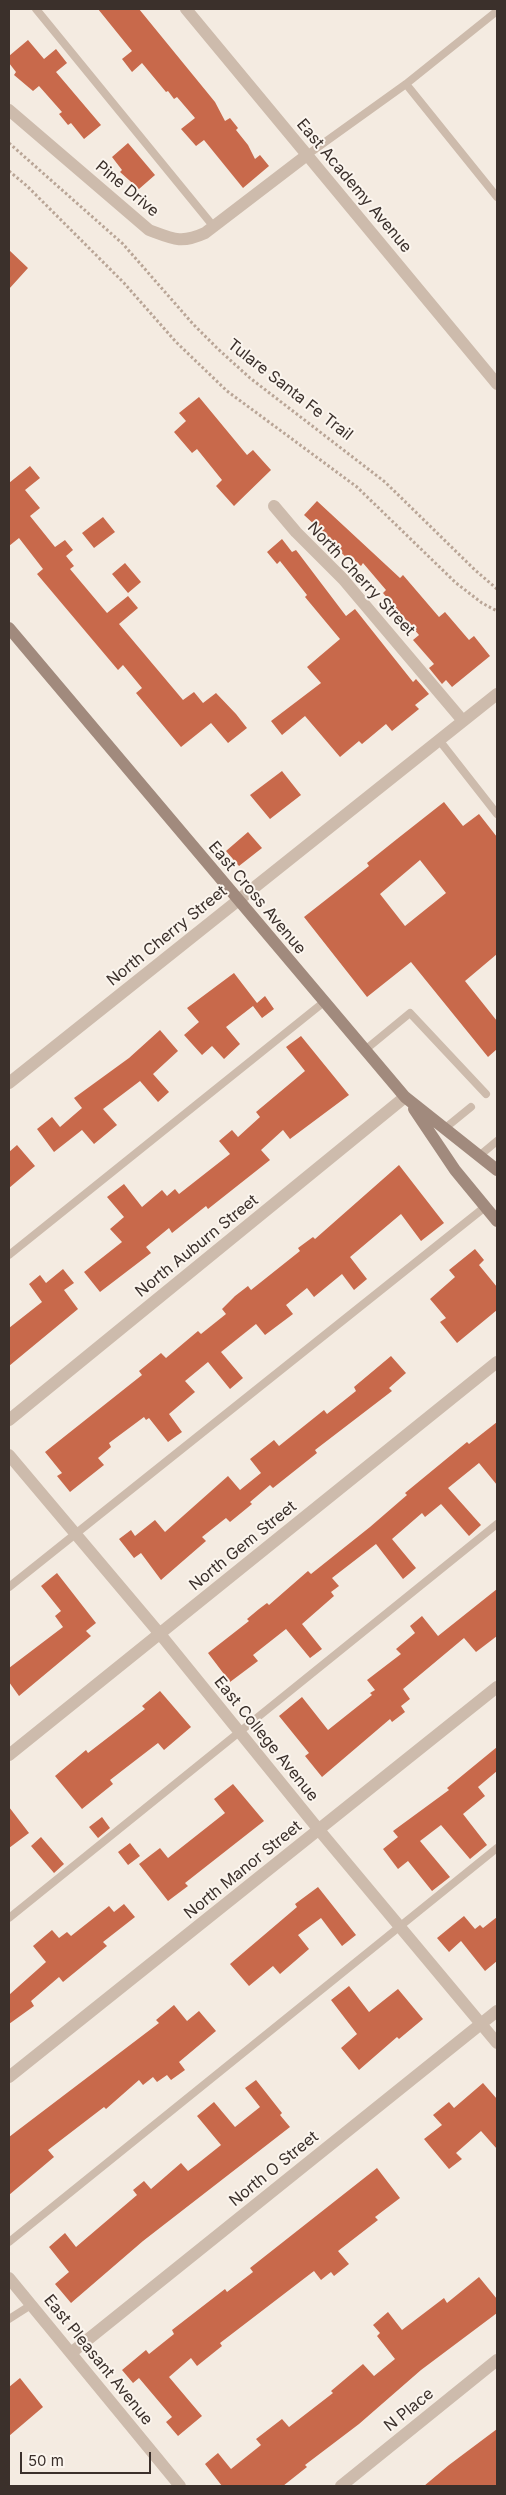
<!DOCTYPE html>
<html>
<head>
<meta charset="utf-8">
<style>
  body { margin:0 }
  #map { position:relative; width:506px; height:2495px; overflow:hidden; background:#f4ebe1; font-family:Inter,sans-serif }
  canvas { display:block }
  .frame { position:absolute; inset:0; border:10px solid #3b302b; pointer-events:none }
  .scale { position:absolute; left:20px; top:2452px; width:131px; height:22px; box-sizing:border-box; border:2px solid #3b302b; border-top:0; padding-left:6px; font-size:15px; line-height:18px; white-space:nowrap; color:#3b302b; -webkit-text-stroke:4px #fbf5ee; paint-order:stroke }
</style>
</head>
<body>
<div id="map">
<canvas width="506" height="2495"></canvas>
<div class="frame"></div>
<div class="scale">50 m</div>
</div>
<script>
const g = document.querySelector('canvas').getContext('2d');
g.lineJoin = 'round';
function fillPath(path, color) {
  g.fillStyle = color;
  g.fill(path, 'evenodd');
}
function stroke(path, color, width, dash) {
  g.strokeStyle = color;
  g.lineWidth = width;
  g.lineCap = dash ? 'butt' : 'round';
  g.setLineDash(dash || []);
  g.stroke(path);
}
function write(font, color, halo, rows, align = 'center') {
  g.font = font + ' Inter,sans-serif';
  g.lineWidth = 4;
  g.setLineDash([]);
  g.textBaseline = 'middle';
  g.strokeStyle = halo;
  g.fillStyle = color;
  for (const [text, x, y, turn = 0] of rows) {
    g.save();
    g.translate(x, y);
    g.rotate((+turn || 0) * Math.PI / 180);
    g.textAlign = isNaN(turn) ? turn : align;
    if (halo) g.strokeText(text, 0, 0);
    g.fillText(text, 0, 0);
    g.restore();
  }
}
fillPath(new Path2D(`
  M98 9H139L215 102 225 121 230 118 238 128 236 130 248 145 255 159 260 155 269 166 243 188 204 140 196 146 181 129 195 118 177 97 174 99 168 91 166 92 142 63 132 72 122 59 132 51Z
  M28 40 44 59 56 49 67 63 56 72 101 125 84 139 71 123 68 125 59 114 62 112 39 86 33 91 14 75 16 72 9 63V56Z
  M128 143 155 175 139 189 120 172 122 170 112 157Z
  M9 250 28 268 9 289Z
  M199 397 247 455 253 450 271 470 234 506 216 486 222 480 197 449 192 453 174 432 186 421 179 413Z
  M30 466 40 478 25 490 40 508 30 516 55 547 65 540 73 550 66 556 74 566 70 569 107 613 128 596 138 608 119 624 183 700 194 692 203 703 216 693 236 714 247 728 228 743 211 723 181 747 136 693 142 688 123 665 118 670 37 574 43 569 19 538 9 546V483Z
  M317 501 400 578 403 575 439 617 445 612 469 640 474 636 490 656 452 687 446 680 442 684 429 668 434 664 413 640 419 635 383 593 386 590 363 563 361 566 350 556 348 559 314 527 316 526 304 515Z
  M103 517 115 532 94 548 82 533Z
  M282 539 292 552 296 550 346 616 355 609 413 682 416 679 429 694 415 705 419 709 392 731 386 724 362 744 359 741 340 757 305 716 282 735 271 721 321 683 307 667 340 639 305 597 307 595 280 561 277 564 267 552Z
  M125 563 141 582 128 593 112 574Z
  M282 771 301 795 270 819 250 795Z
  M444 802 463 826 479 814 497 837V954L465 981 497 1021V1049L488 1057 411 962 367 997 304 917 369 866 367 863 397 839ZM420 860 446 893 405 926 380 894Z
  M248 832 262 848 239 866 226 851Z
  M234 973 257 1003 265 996 274 1009 262 1018 253 1006 226 1027 240 1044 224 1059 212 1046 202 1055 184 1035 199 1022 187 1008Z
  M160 1030 178 1051 153 1074 169 1092 158 1102 140 1081 103 1109 117 1125 94 1144 82 1130 54 1152 37 1129 52 1117 60 1127 82 1108 74 1098 129 1058Z
  M301 1036 349 1095 290 1139 283 1130 261 1150 270 1160 208 1209 206 1206 172 1233 169 1228 146 1247 151 1253 100 1292 84 1272 122 1242 110 1229 124 1217 107 1197 124 1184 142 1207 162 1190 167 1196 175 1189 179 1194 230 1154 219 1141 232 1130 238 1137 260 1117 256 1112 305 1071 286 1047Z
  M17 1145 35 1166 9 1188V1152Z
  M399 1165 444 1223 421 1241 401 1214 350 1257 367 1279 354 1290 342 1274 314 1297 307 1288 286 1305 293 1314 265 1335 256 1324 221 1352 243 1378 230 1389 208 1362 185 1381 195 1392 169 1414 182 1432 168 1442 149 1418 146 1420 144 1417 109 1443 111 1447 98 1458 104 1465 70 1492 57 1476 62 1473 45 1452 142 1375 139 1371 161 1353 166 1358 198 1331 201 1334 226 1314 222 1309 235 1296 248 1286 251 1290 300 1251 298 1248 313 1237 315 1239Z
  M475 1249 484 1260 479 1265 497 1287V1310L457 1343 440 1322 446 1318 430 1299 455 1277 449 1270Z
  M63 1269 74 1283 64 1290 78 1309 9 1366V1328L42 1302 29 1284 40 1275 46 1283Z
  M391 1356 406 1373 389 1388 392 1391 315 1450 317 1453 273 1488 270 1485 250 1502 252 1504 230 1522 226 1518 202 1537 206 1541 161 1580 141 1553 134 1558 119 1539 131 1530 135 1536 155 1520 165 1532 228 1476 240 1490 261 1473 250 1459 274 1440 279 1446 324 1410 327 1414 356 1391 354 1387Z
  M497 1422V1485L479 1463 448 1488 481 1525 469 1536 441 1504 425 1517 422 1513 392 1539 416 1568 403 1579 376 1544 332 1578 339 1586 331 1592 334 1596 302 1624 322 1649 310 1658 286 1629 253 1655 258 1661 230 1682 208 1653 249 1621 247 1619 259 1609 267 1603 269 1605 308 1571 311 1574 370 1527 407 1495 405 1493 467 1442 469 1444Z
  M57 1573 96 1623 86 1631 91 1636 19 1696 9 1682V1668L63 1627 55 1616 61 1611 41 1586Z
  M497 1589V1636L476 1652 464 1638 403 1689 410 1699 401 1706 405 1712 392 1722 390 1719 322 1777 305 1756 309 1753 279 1716 302 1697 328 1730 372 1695 370 1693 375 1690 367 1680 401 1654 396 1649 415 1633 410 1626 422 1616 438 1636Z
  M160 1691 191 1727 164 1750 158 1743 110 1780 113 1784 82 1809 55 1776 86 1750 88 1753 145 1709 142 1706Z
  M497 1747V1771L478 1787 485 1796 463 1814 487 1845 470 1859 441 1825 420 1841 450 1877 432 1891 408 1861 398 1869 383 1849 398 1837 393 1831 449 1790 447 1788Z
  M233 1784 264 1821 185 1883 188 1886 168 1901 139 1864 160 1848 168 1858 225 1813 214 1799Z
  M9 1807 29 1833 9 1848Z
  M102 1817 110 1828 98 1838 89 1827Z
  M41 1837 64 1864 54 1873 31 1846Z
  M130 1843 140 1856 128 1865 118 1852Z
  M318 1887 356 1935 342 1946 321 1918 298 1935 309 1949 280 1974 273 1966 249 1986 230 1964 297 1907 295 1904Z
  M124 1904 135 1917 103 1942 107 1946 63 1982 59 1977 31 2001 34 2006 9 2024V1995L46 1962 33 1946 52 1930 59 1938 67 1932 71 1936 109 1906 114 1912Z
  M464 1916 475 1929 480 1925 483 1928 497 1917V1961L485 1971 461 1941 449 1952 437 1938Z
  M349 1986 369 2012 398 1989 423 2019 399 2039 397 2037 359 2070 341 2048 357 2034 331 2000Z
  M174 2005 187 2021 199 2011 216 2031 179 2062 185 2070 171 2080 167 2075 157 2082 153 2077 143 2085 139 2080 106 2109 104 2107 48 2150 54 2157 9 2195V2137L159 2023 156 2020Z
  M256 2080 282 2113 280 2115 290 2127 143 2241 71 2303 55 2284 69 2272 49 2247 65 2233 76 2247 137 2195 133 2190 144 2181 151 2189 181 2163 188 2171 196 2165 221 2145 197 2116 214 2102 235 2127 260 2107 245 2088Z
  M483 2083 497 2099V2149L481 2131 456 2153 462 2159 449 2169 424 2139 442 2125 433 2115 449 2102 454 2108Z
  M377 2168 400 2198 375 2217 378 2220 338 2251 349 2264 334 2276 331 2272 321 2280 314 2271 220 2343 222 2346 197 2366 191 2358 169 2377 202 2416 178 2436 166 2422 172 2417 139 2378 133 2383 122 2370 146 2350 149 2354 174 2334 172 2330 225 2289 227 2292 253 2272 250 2268Z
  M479 2277 497 2299V2313L421 2370 359 2424 305 2465 307 2467 283 2486H222L205 2464 218 2453 231 2469 261 2445 256 2439 282 2419 289 2427 333 2393 331 2391 363 2364 374 2376 395 2359 377 2336 380 2333 373 2325 388 2312 402 2330 444 2298 447 2303Z
  M20 2378 43 2407 9 2436V2387Z
  M497 2429V2486H424L449 2465Z`), '#c8694b');
stroke(new Path2D(`
  M9 143 123 244 193 324 218 349 250 378 385 482 475 570 497 589
  M9 171 27 186 124 283 176 342 227 391 357 487 456 583 482 603 497 611`), '#b9a596', 3, [2.5, 2.5]);
stroke(new Path2D(`
  M36 9 214 227
  M406 84 497 197
  M307 155 406 84 497 11
  M439 740 497 814
  M365 1050 410 1013 486 1094
  M444 1129 471 1107
  M479 1156 497 1141
  M9 1255 324 1002
  M9 1587 485 1207
  M9 1918 497 1524
  M9 2242 497 1848
  M9 2319 31 2305`), '#cdbbac', 8);
stroke(new Path2D(`
  M186 9 497 384
  M9 110 149 230C173 239 181 244 205 233L307 155
  M274 506 296 532 343 579 463 721
  M9 1083 497 694
  M9 1420 405 1097
  M9 1455 160 1634 319 1830 497 2043
  M9 1755 497 1362
  M9 2077 497 1687
  M9 2278 180 2486
  M71 2353 497 2011
  M341 2486 497 2360`), '#cdbbac', 12);
stroke(new Path2D(`
  M9 628 405 1097 497 1170
  M414 1109 455 1170 497 1221`), '#a18a7d', 12);
write('16px', '#3b302b', '#fbf5ee', [
  ["East Academy Avenue",354,186,50],
  ["Pine Drive",127,189,40],
  ["Tulare Santa Fe Trail",290,390,38],
  ["North Cherry Street",361,579,47],
  ["East Cross Avenue",257,898,50],
  ["North Cherry Street",167,936,-39],
  ["North Auburn Street",197,1246,-39],
  ["North Gem Street",243,1546,-39],
  ["East College Avenue",266,1739,51],
  ["North Manor Street",243,1870,-39],
  ["North O Street",274,2169,-39],
  ["East Pleasant Avenue",98,2360,51],
  ["N Place",409,2410,-39]
]);
</script>
</body>
</html>
